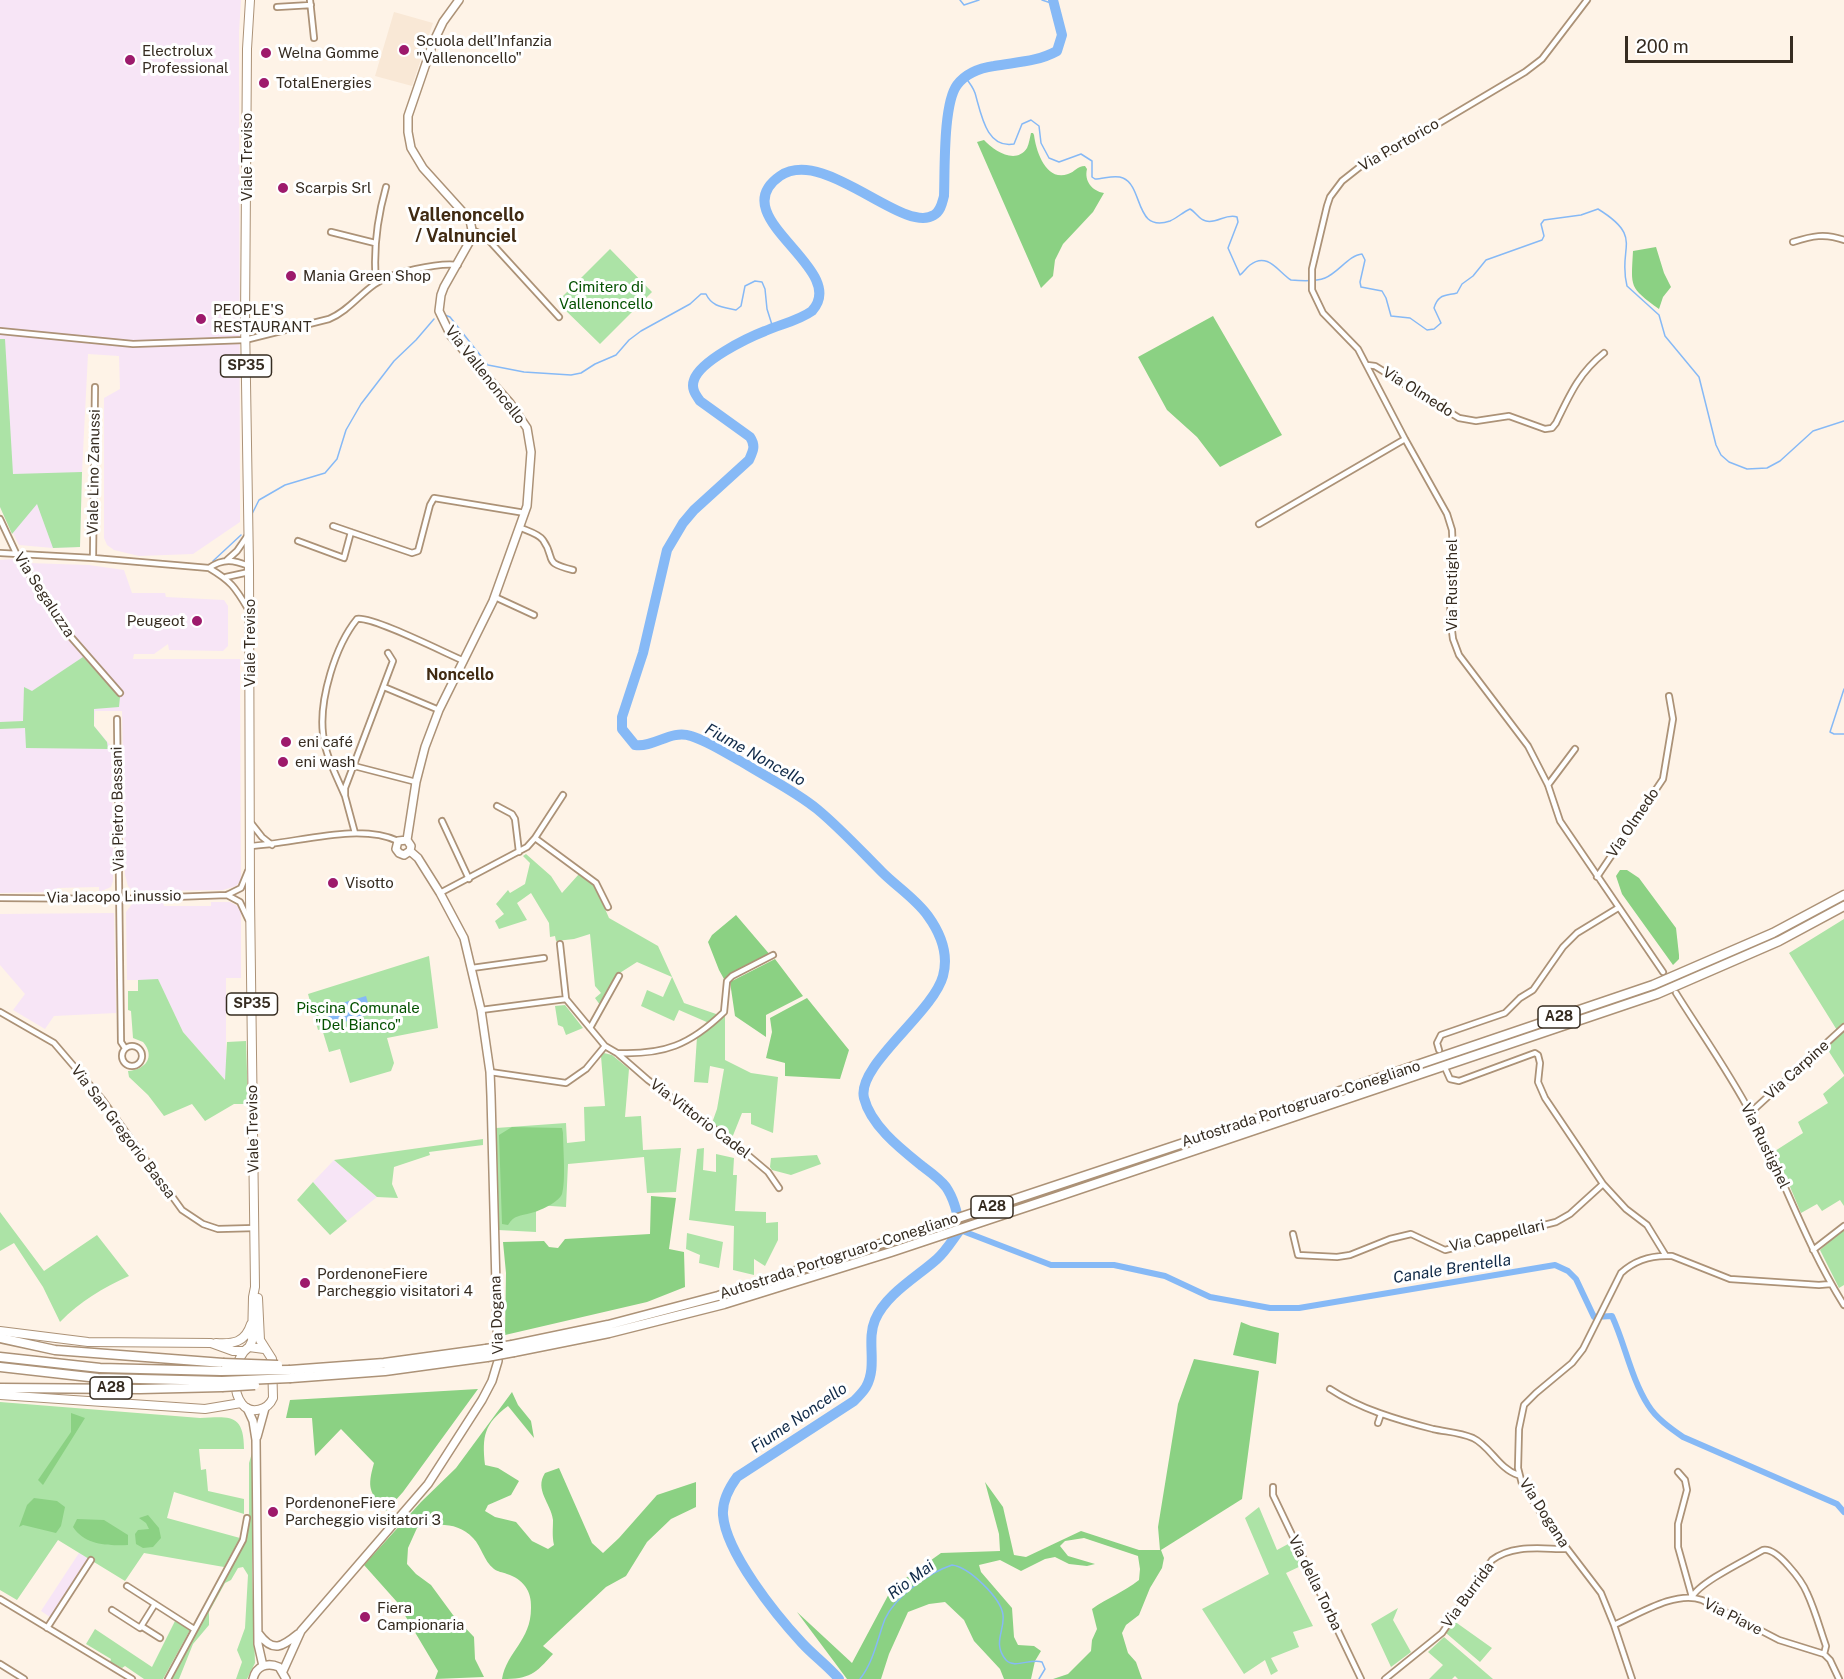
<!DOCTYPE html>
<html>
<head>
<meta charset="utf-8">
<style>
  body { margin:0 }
  #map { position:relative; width:1844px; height:1679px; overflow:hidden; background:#fef3e7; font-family:"Public Sans",sans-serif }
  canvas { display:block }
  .scale { position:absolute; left:1625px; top:36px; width:168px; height:27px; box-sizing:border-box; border:3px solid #362c21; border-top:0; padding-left:8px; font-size:18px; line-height:21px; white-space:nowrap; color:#362c21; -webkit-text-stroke:4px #fff; paint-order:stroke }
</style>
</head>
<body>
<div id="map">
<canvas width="1844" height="1679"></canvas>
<div class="scale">200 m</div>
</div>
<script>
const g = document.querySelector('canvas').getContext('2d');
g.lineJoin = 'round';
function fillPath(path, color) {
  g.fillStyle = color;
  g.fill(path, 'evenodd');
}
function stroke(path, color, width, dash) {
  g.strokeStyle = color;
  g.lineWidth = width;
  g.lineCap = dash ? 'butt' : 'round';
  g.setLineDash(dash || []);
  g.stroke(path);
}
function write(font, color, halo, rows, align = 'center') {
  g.font = font + ' "Public Sans",sans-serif';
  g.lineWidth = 6;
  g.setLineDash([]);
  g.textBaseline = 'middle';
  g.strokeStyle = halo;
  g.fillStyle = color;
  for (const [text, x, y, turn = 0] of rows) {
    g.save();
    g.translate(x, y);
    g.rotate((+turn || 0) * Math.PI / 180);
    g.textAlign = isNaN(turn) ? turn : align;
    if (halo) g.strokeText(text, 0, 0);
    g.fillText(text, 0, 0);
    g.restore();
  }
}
fillPath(new Path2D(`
  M0 0H241L239 32 240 522 193 554 139 556 114 550 107 545 104 538V398L120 389 119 356 88 354 82 472 80 547 53 548 19 545 0 507Z
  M12 559 28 563 89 565 124 570 132 593H165L166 597 224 600 228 606V646L223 651 169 650 168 644 154 654H134L133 659H240L241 881 236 886 223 890 149 891H138L131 889 128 886 125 875 122 711H95L94 726 111 746 112 755 113 845V881L111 887 99 892V887L57 888V892L0 893V560Z
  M163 902 164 906H211V902H230L241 908V978H226V1081L183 1032 158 980H127L126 912 132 904 137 903Z
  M114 913 116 1013 54 1016 45 1029 13 1010 25 994 0 965V914Z
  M334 1160 377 1197 347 1221 313 1182Z
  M79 1553 88 1558 50 1617 41 1611Z`), '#f7e5f6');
fillPath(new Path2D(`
  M394 12 433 23 412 86 375 76Z`), '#f9e8d6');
fillPath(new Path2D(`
  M610 249 652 292 600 344 559 304 562 301 560 299Z
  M0 339H5L13 474 82 472 80 547 53 548 37 504 12 534 0 507Z
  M83 657 120 697 119 707 94 709V726L107 742 108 749 26 748 25 728 0 729V722L23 721 24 687 32 691Z
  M526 854 551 876 562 893 579 874 595 886 609 918 658 946 684 1003 719 1015 725 1007V1060L751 1073 778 1077 773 1133 751 1124V1113H742L732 1138 712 1123 717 1109 724 1069 710 1066 708 1083 694 1082 697 1037 708 1029 709 1023 679 1010 674 1021 641 1006 647 990 663 997 672 977 637 962 615 976 600 1005 595 998 601 993 595 986 590 934 574 939 556 941 555 936 550 937 549 923 531 893 517 903 527 920 499 929 495 921 504 914 496 904 508 890 510 893 525 884 530 863 523 856Z
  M1844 919V1075L1826 1047 1840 1035 1789 953Z
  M429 956 438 1028 387 1038 394 1063 391 1071 350 1083 340 1049 329 1052 322 1029 318 1030 308 994Z
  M158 979 183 1032 225 1080 227 1042 246 1041 248 1102 247 1104H234L205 1121 192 1104 164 1116 148 1095 129 1077 128 1071C145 1070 156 1057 143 1042L133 1038 131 1011 128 1010V991H138V980Z
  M565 1005 583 1028 566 1035 563 1027 558 1025 555 1006Z
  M604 1053 612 1055 629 1069 625 1117 641 1116 643 1150 681 1148 676 1192 647 1193 644 1157 568 1164 566 1207 536 1205V1232L498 1230 496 1128 566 1123 567 1143 585 1141 584 1107 605 1106 601 1056Z
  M1844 1076V1206L1840 1200 1822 1211 1817 1204 1801 1213 1775 1151 1803 1133 1798 1122 1828 1103 1823 1094Z
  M483 1139V1145L429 1152 430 1155 394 1167 392 1184 398 1198 377 1197 334 1160Z
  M704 1148 703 1170 716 1172V1154L734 1158 733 1175H737L735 1211 766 1212V1223L778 1222V1240L765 1266 754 1259V1275L733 1270 734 1226 689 1220 697 1149Z
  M817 1155 821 1164 791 1175 772 1170 770 1167 771 1158Z
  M313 1182 347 1221 330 1235 297 1200Z
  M0 1212 44 1271 97 1235 129 1276C103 1288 80 1301 60 1322L43 1287 14 1243 0 1251Z
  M1844 1229V1285L1839 1288 1820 1250Z
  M687 1233 723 1242 719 1268 699 1263 700 1255 686 1249Z
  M0 1402 200 1418C229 1417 244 1413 244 1449H199L201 1470 206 1469 208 1491 244 1499V1514L174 1492 167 1518 240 1538 224 1567 144 1553 125 1581 58 1540 17 1600 0 1590Z
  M252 1453V1572L255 1663 247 1679H236L242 1662 237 1650 245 1628 248 1575 243 1567 238 1568 231 1580 225 1583 209 1612V1625L193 1644 179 1679H172L245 1541 249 1513V1463Z
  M1259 1507 1277 1550 1290 1543 1303 1565 1286 1573 1313 1626 1293 1632 1299 1647 1271 1658 1278 1671 1271 1675 1265 1660 1244 1674 1202 1609 1269 1574 1245 1518Z
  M1398 1608 1393 1620 1411 1652 1391 1667 1371 1624Z
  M175 1621 190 1630 163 1679H144L125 1666 122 1668 110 1662 111 1659 86 1644 95 1629 152 1667Z
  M1454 1621 1492 1648 1480 1662 1446 1633Z
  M1444 1637 1493 1679H1458L1455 1676 1452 1679H1429L1443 1665 1428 1652Z`), '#ace3a6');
fillPath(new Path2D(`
  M1031 133H1033L1034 135C1036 151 1046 182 1068 174 1075 172 1077 166 1085 166L1087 169C1084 181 1092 191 1104 193L1093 212 1063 244 1055 260 1053 276 1041 288 977 142 984 140C994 151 1016 165 1027 148 1029 144 1030 137 1031 133Z
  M1656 247 1664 273 1671 287 1663 297 1659 309C1629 287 1631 288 1633 251Z
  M1213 316 1282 435 1220 467 1197 437 1167 410 1138 357Z
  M1620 870H1627L1639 878 1676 928 1679 955V959L1673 965 1622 894 1616 876Z
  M736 915 771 956 752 963 724 979 719 970 708 942 712 935Z
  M775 959 803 996 766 1015V1037L735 1016 730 982Z
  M807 998 849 1050 840 1079 785 1076V1063L766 1058 772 1032 770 1018Z
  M512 1127 562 1128 563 1133C563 1147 566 1181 562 1194 559 1202 540 1211 531 1213 520 1216 514 1215 508 1225L502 1224 499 1135Z
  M651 1196 676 1198 669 1249 684 1252 685 1287 647 1302 505 1335 506 1273 503 1242 544 1241 549 1247 558 1248 565 1239 650 1234Z
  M1241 1322 1251 1326 1279 1333 1276 1364 1233 1355Z
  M1194 1359 1259 1371 1242 1499 1161 1550 1164 1558 1162 1568 1150 1588 1139 1615 1126 1625 1122 1633 1128 1653 1136 1662 1142 1679H1053L1068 1674 1091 1651 1092 1640 1097 1629 1092 1609C1107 1598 1124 1592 1139 1580L1140 1569 1138 1556 1084 1538 1065 1541 1060 1546 1068 1556 1095 1564 1087 1566 1069 1564 1055 1557 1045 1559 1021 1571 1000 1560 979 1565 981 1572 1012 1608 1014 1637 1018 1645 1034 1646 1041 1651 1035 1661 1031 1679H1004L1000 1669 974 1641 964 1620 945 1602 929 1604 908 1612 889 1654 881 1679H847L797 1612 852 1663 892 1588 941 1553 1000 1551 999 1534 985 1482 1003 1507 1014 1555 1026 1557 1081 1531 1139 1550H1160L1158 1527 1178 1404Z
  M478 1389 403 1492 386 1511C369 1492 367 1488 374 1463L341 1429 315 1456 312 1418H286L290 1400Z
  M512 1392 518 1405 531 1421 534 1438 508 1406C484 1424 482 1436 485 1465L498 1468 519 1481 511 1495 488 1505 485 1511 495 1517 516 1522 532 1541 548 1549 554 1545C552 1536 553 1529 553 1520 551 1503 534 1490 545 1473L559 1468 592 1543 603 1553 619 1538 657 1495 696 1482V1507L671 1519 647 1542 626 1576 606 1587 543 1646 553 1654C535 1674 530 1679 502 1679 507 1651 531 1641 531 1608 532 1591 523 1579 507 1574 502 1572 498 1572 494 1569 483 1560 482 1547 473 1538 458 1522 437 1523 417 1528L408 1548 407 1564 416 1574 431 1585 453 1615 474 1637 475 1659 484 1677 435 1679 438 1671 397 1602 364 1565 421 1502 456 1468Z
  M71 1413 85 1418 43 1485 38 1480 71 1432Z
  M34 1498 57 1501 65 1507 61 1526 56 1533 23 1525 19 1527 27 1505Z
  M148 1515 159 1528 161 1538 153 1547 143 1548 136 1544 135 1534 138 1530 149 1529 146 1523 139 1518Z
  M77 1519 104 1520 128 1535V1545C107 1546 85 1545 73 1527Z`), '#8bd183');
fillPath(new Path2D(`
  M366 996 371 1014 331 1026 325 1008Z`), '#86b9f6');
stroke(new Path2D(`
  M960 0 964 5 979 0
  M1042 0 1054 4
  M965 77C969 82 973 87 975 93 981 113 986 149 1014 144L1022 124 1031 120 1039 126 1041 143 1049 158 1059 162 1081 154 1092 161V177L1095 179C1104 179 1115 174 1123 178 1144 187 1134 233 1170 221 1177 218 1183 212 1190 209 1196 212 1199 220 1206 221 1217 224 1226 213 1237 217L1238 222 1228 248 1240 275C1244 272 1246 268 1250 265 1268 251 1279 273 1291 280 1302 281 1315 282 1325 278 1338 273 1349 255 1362 254L1365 260 1360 282 1361 287 1382 291 1386 298 1391 316 1410 318 1427 330 1434 329 1441 323 1434 308C1438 294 1445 296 1457 293L1462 284 1473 276 1486 260 1542 240 1544 236 1541 224 1544 220 1581 215 1598 209C1645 238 1617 247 1627 286L1659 315 1665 336 1699 377 1716 445 1721 455 1729 462 1747 469 1767 468 1780 461 1813 431 1844 421
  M445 315 450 317 488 365 524 372 571 375 581 373 595 364 616 355 629 340 641 331 690 304 701 294H706C712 307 723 307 736 310L741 306 745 286 755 281 762 282 765 289 767 309 773 328
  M252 514 259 500 285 485 325 473 337 459 346 430 361 404 394 361 416 340 434 319
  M213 561 241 535
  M1844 689 1830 732 1834 734H1844
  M860 1679C874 1661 877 1640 885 1619 895 1597 928 1573 952 1565 969 1567 1001 1598 1003 1615 1005 1631 992 1643 1006 1660 1014 1669 1031 1658 1042 1662L1045 1669 1039 1679`), '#86b9f6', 1.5);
stroke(new Path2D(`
  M960 1230 1051 1265H1114L1165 1276 1210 1297 1270 1308H1299L1555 1265 1568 1271 1576 1279 1594 1317 1612 1316C1625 1344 1631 1378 1648 1405 1656 1418 1670 1428 1683 1437L1837 1504 1844 1512`), '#86b9f6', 6);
stroke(new Path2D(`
  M839 1679C828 1666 814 1656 802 1643 776 1615 726 1553 723 1515 722 1501 729 1488 737 1477L854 1401C858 1397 863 1392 866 1387 878 1366 866 1341 875 1320 886 1294 917 1277 937 1259 946 1251 953 1239 960 1230 958 1215 955 1200 946 1187 940 1179 930 1172 922 1166 901 1149 871 1126 864 1098 856 1066 933 1013 943 976 949 954 941 934 928 916 916 899 897 887 882 872 861 851 840 828 817 809 795 791 768 778 744 763 727 754 710 742 691 736 671 729 654 748 635 745L622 729V717L643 653 667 550 683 523 694 510 749 460C753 451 756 446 750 437L700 401C695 394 691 388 694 380 700 361 747 338 765 331 781 324 798 321 812 311 851 269 721 217 780 176 824 146 903 235 934 215 941 211 942 203 944 196 945 170 943 104 957 85 966 73 980 68 994 66 1016 62 1037 62 1057 51L1062 35 1053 0`), '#86b9f6', 10);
const street = new Path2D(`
  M310 0 314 38
  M1587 0 1542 59 1525 72 1404 144 1361 166 1342 181 1330 197 1327 206 1312 269V290L1323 313 1358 349 1405 439 1447 514 1452 530 1453 554 1450 615 1453 639 1459 655 1528 746 1548 785 1560 821 1663 972
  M277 7 311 5
  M472 230 485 236 559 317
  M331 232 375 243
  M1793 242C1812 236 1825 233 1844 240
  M376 283C373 249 377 219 386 187
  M0 331 133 344 245 340 329 319C348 311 359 295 375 284 390 273 439 262 458 265
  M1367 365 1375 366 1459 418 1476 421 1509 416 1545 429 1552 428 1556 423C1570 394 1579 373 1604 353
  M0 519 16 553 64 629 120 693
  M1259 524 1405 439
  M333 526 412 553 418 551 430 505 434 498 525 513
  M521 528C528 531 539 534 543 540 557 560 541 562 573 570
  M298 541 344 558 351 532
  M0 553 93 558 209 568C231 581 235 587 248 609
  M93 558 95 387
  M227 560 237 551 248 535
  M209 568C223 558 234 560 249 566
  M226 577 249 572
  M495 597 534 615
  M384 687 439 710
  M117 719 121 1042 125 1048
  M354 766 416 782
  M1548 785 1575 749
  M345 796C337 777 325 755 323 734 319 700 335 646 357 619 372 616 445 653 464 661
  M497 806 512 814 515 819 519 852
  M442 821 469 879
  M251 823 262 837 272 845
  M355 833 345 796V788L393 661 388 653
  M535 838 596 883 608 907
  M250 846C295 844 357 822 398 841
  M1597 877 1663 779 1673 719 1669 696
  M440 893 527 847 535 838 563 795
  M227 895 240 902 248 919
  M0 898 119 899 227 895 241 888 248 871
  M560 944 566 999 605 1046 617 1053 648 1080 736 1145 768 1172 779 1188
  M472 968 544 958
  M1676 993C1701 1033 1729 1072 1751 1114 1783 1177 1806 1245 1844 1305
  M481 1010 566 999
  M0 1012 54 1043 102 1099 182 1210 203 1224 218 1229 255 1228
  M590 1028 619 976
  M122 1056a10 10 0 1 1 20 0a10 10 0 1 1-20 0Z
  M1439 1050 1437 1043 1441 1035 1505 1013 1520 998 1533 990 1563 947 1577 933 1618 908
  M617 1053C664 1055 690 1045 724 1012L727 981 732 976 773 955
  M1446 1070 1450 1079 1459 1081 1535 1053 1538 1055 1540 1063 1538 1082 1545 1098 1603 1184 1626 1209 1647 1225 1666 1256H1672L1730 1279 1819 1285 1831 1284
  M490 1072 566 1083 586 1069 605 1046
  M1750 1113 1844 1027
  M1293 1234 1298 1255 1337 1257 1350 1255 1390 1239 1411 1234 1445 1250 1556 1222 1570 1214 1603 1184
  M1813 1250 1844 1226
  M1330 1389C1360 1409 1398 1420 1433 1429 1446 1432 1459 1432 1473 1438 1490 1446 1499 1469 1518 1475
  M1378 1423 1381 1414
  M1678 1472 1685 1480 1687 1490 1678 1524V1547L1692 1597
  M1273 1487V1495L1361 1679
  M127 1586 194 1629
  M1692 1597C1700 1582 1746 1560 1763 1550 1777 1547 1802 1581 1807 1593 1815 1610 1820 1629 1826 1646L1824 1654
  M0 1599 132 1679
  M112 1610 140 1628 155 1604
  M1614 1625C1639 1614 1676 1590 1702 1600L1779 1640 1824 1654 1830 1660 1839 1679
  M141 1626 160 1638
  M47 1628 91 1560
  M0 1664 24 1679
  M168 1679 243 1540 247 1518
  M1385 1679 1442 1633 1492 1560C1513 1544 1541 1549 1566 1549
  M1632 1679 1614 1625 1601 1593 1549 1525 1522 1484 1518 1468 1519 1429 1524 1405 1536 1393 1572 1363 1583 1349 1621 1273C1634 1261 1648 1256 1666 1256`);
const secondary = new Path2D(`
  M407 840 416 782 425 747 439 710 493 601 527 506 531 452 527 428 510 403 451 336 439 311 441 295 444 287 471 239 472 230 470 220 423 168 411 148 408 132V116L433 43 443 22 459 0
  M407 840 398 841 396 849 399 853 404 855 410 851
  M247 1408 253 1421 256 1440 258 1644 263 1666
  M257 1437 265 1408
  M259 1634C273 1653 282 1647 298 1634
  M283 1671 301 1631 428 1484 482 1400 492 1381 498 1361 491 1096 490 1072 481 1010 464 938 440 893 418 858 410 851 411 846 407 840
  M253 1679C256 1666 267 1662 279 1667L286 1679`);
const primary = new Path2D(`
  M258 1298 260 1340 272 1359 273 1398C268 1410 251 1415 242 1404 231 1390 234 1357 249 1347L264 1349
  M0 1331 88 1342 211 1343 233 1351H243
  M216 1343C233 1344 245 1343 251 1324
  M249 1347 252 1341 253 1297 255 1287 250 897 249 566 245 321 247 49 250 0
  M0 1395 205 1409 241 1403`);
const highway = new Path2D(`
  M0 1338 55 1350 223 1363
  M512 1345 608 1325 718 1296 886 1242 1355 1086 1653 985 1773 933 1844 895
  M514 1352 609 1333 724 1304 891 1252 1062 1195 1657 994 1779 941 1844 906
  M0 1357 100 1368 221 1371
  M0 1367 98 1378 222 1381
  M290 1370 384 1363 486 1349
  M291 1378 385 1371 487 1357
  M0 1388 140 1389 222 1387`);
stroke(street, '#ac9277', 8);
stroke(secondary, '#ac9277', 10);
stroke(primary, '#ac9277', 10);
stroke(highway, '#ac9277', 11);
stroke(street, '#fff', 4.5);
stroke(secondary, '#fff', 7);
stroke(primary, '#fff', 8);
stroke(highway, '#fff', 8);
const highwayBridge = new Path2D(`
  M486 1349 512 1345
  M487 1357 514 1352
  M223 1363 278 1365
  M221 1371 290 1370
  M222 1381 291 1378
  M222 1387 255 1385`);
stroke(highwayBridge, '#ac9277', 11, []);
stroke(highwayBridge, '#fff', 8);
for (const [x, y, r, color] of [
  [404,50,6,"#9d1a6c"],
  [266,53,6,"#9d1a6c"],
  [130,60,6,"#9d1a6c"],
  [264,83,6,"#9d1a6c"],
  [283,188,6,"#9d1a6c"],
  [291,276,6,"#9d1a6c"],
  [201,319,6,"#9d1a6c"],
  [197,621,6,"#9d1a6c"],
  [286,742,6,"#9d1a6c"],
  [283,762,6,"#9d1a6c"],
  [333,883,6,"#9d1a6c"],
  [305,1283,6,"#9d1a6c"],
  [273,1512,6,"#9d1a6c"],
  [365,1617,6,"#9d1a6c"]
]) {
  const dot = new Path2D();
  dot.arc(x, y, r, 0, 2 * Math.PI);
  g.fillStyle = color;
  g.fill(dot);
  stroke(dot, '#fff', 2);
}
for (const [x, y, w] of [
  [246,366,51],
  [252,1004,51],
  [1559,1017,42],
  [992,1207,42],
  [111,1388,42]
]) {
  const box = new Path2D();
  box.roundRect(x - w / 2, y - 11, w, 22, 4.5);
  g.fillStyle = '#fff';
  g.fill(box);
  stroke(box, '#362c21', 1.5);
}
write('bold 14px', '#362c21', null, [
  ["SP35",246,366],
  ["SP35",252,1004],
  ["A28",1559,1017],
  ["A28",992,1207],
  ["A28",111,1388]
]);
write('15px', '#362c21', '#fff', [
  ["Scuola dell’Infanzia",416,41],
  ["\"Vallenoncello\"",416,58],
  ["Electrolux",142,51],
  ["Professional",142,68],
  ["Welna Gomme",278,53],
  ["TotalEnergies",276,83],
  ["Scarpis Srl",295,188],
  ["Mania Green Shop",303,276],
  ["PEOPLE'S",213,310],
  ["RESTAURANT",213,327],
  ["Peugeot",185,621,"right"],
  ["eni café",298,742],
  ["eni wash",295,762],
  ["Visotto",345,883],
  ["PordenoneFiere",317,1274],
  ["Parcheggio visitatori 4",317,1291],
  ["PordenoneFiere",285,1503],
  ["Parcheggio visitatori 3",285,1520],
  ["Fiera",377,1608],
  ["Campionaria",377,1625]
], 'left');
write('15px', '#362c21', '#fff', [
  ["Via Portorico",1399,145,-30],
  ["Viale Treviso",247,157,-90],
  ["Via Vallenoncello",485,375,52],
  ["Via Olmedo",1418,392,32],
  ["Viale Lino Zanussi",94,472,-89],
  ["Via Rustighel",1452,585,-90],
  ["Via Segaluzza",44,595,57],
  ["Viale Treviso",250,643,-90],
  ["Via Pietro Bassani",118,809,-91],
  ["Via Olmedo",1633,823,-56],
  ["Via Jacopo Linussio",114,897,-1],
  ["Via Carpine",1797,1070,-42],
  ["Autostrada Portogruaro-Conegliano",1301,1104,-18],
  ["Via Vittorio Cadel",700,1119,37],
  ["Viale Treviso",253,1129,-91],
  ["Via San Gregorio Bassa",123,1132,53],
  ["Via Rustighel",1765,1146,64],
  ["Via Cappellari",1497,1236,-13],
  ["Autostrada Portogruaro-Conegliano",839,1256,-18],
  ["Via Dogana",497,1315,-92],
  ["Via Dogana",1544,1513,57],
  ["Via della Torba",1315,1583,64],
  ["Via Burrida",1468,1595,-54],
  ["Via Piave",1733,1617,27]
]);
write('15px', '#045100', '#fff', [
  ["Cimitero di",606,287],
  ["Vallenoncello",606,304],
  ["Piscina Comunale",358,1008],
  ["\"Del Bianco\"",358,1025]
]);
write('bold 16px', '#402a12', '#fff', [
  ["Noncello",460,675]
]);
write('italic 16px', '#102a48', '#fff', [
  ["Fiume Noncello",755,755,29],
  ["Canale Brentella",1452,1269,-9],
  ["Fiume Noncello",799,1418,-34],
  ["Rio Mai",911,1580,-37]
]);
write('bold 18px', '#402a12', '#fff', [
  ["Vallenoncello",466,215],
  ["/ Valnunciel",466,236]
]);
</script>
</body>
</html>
